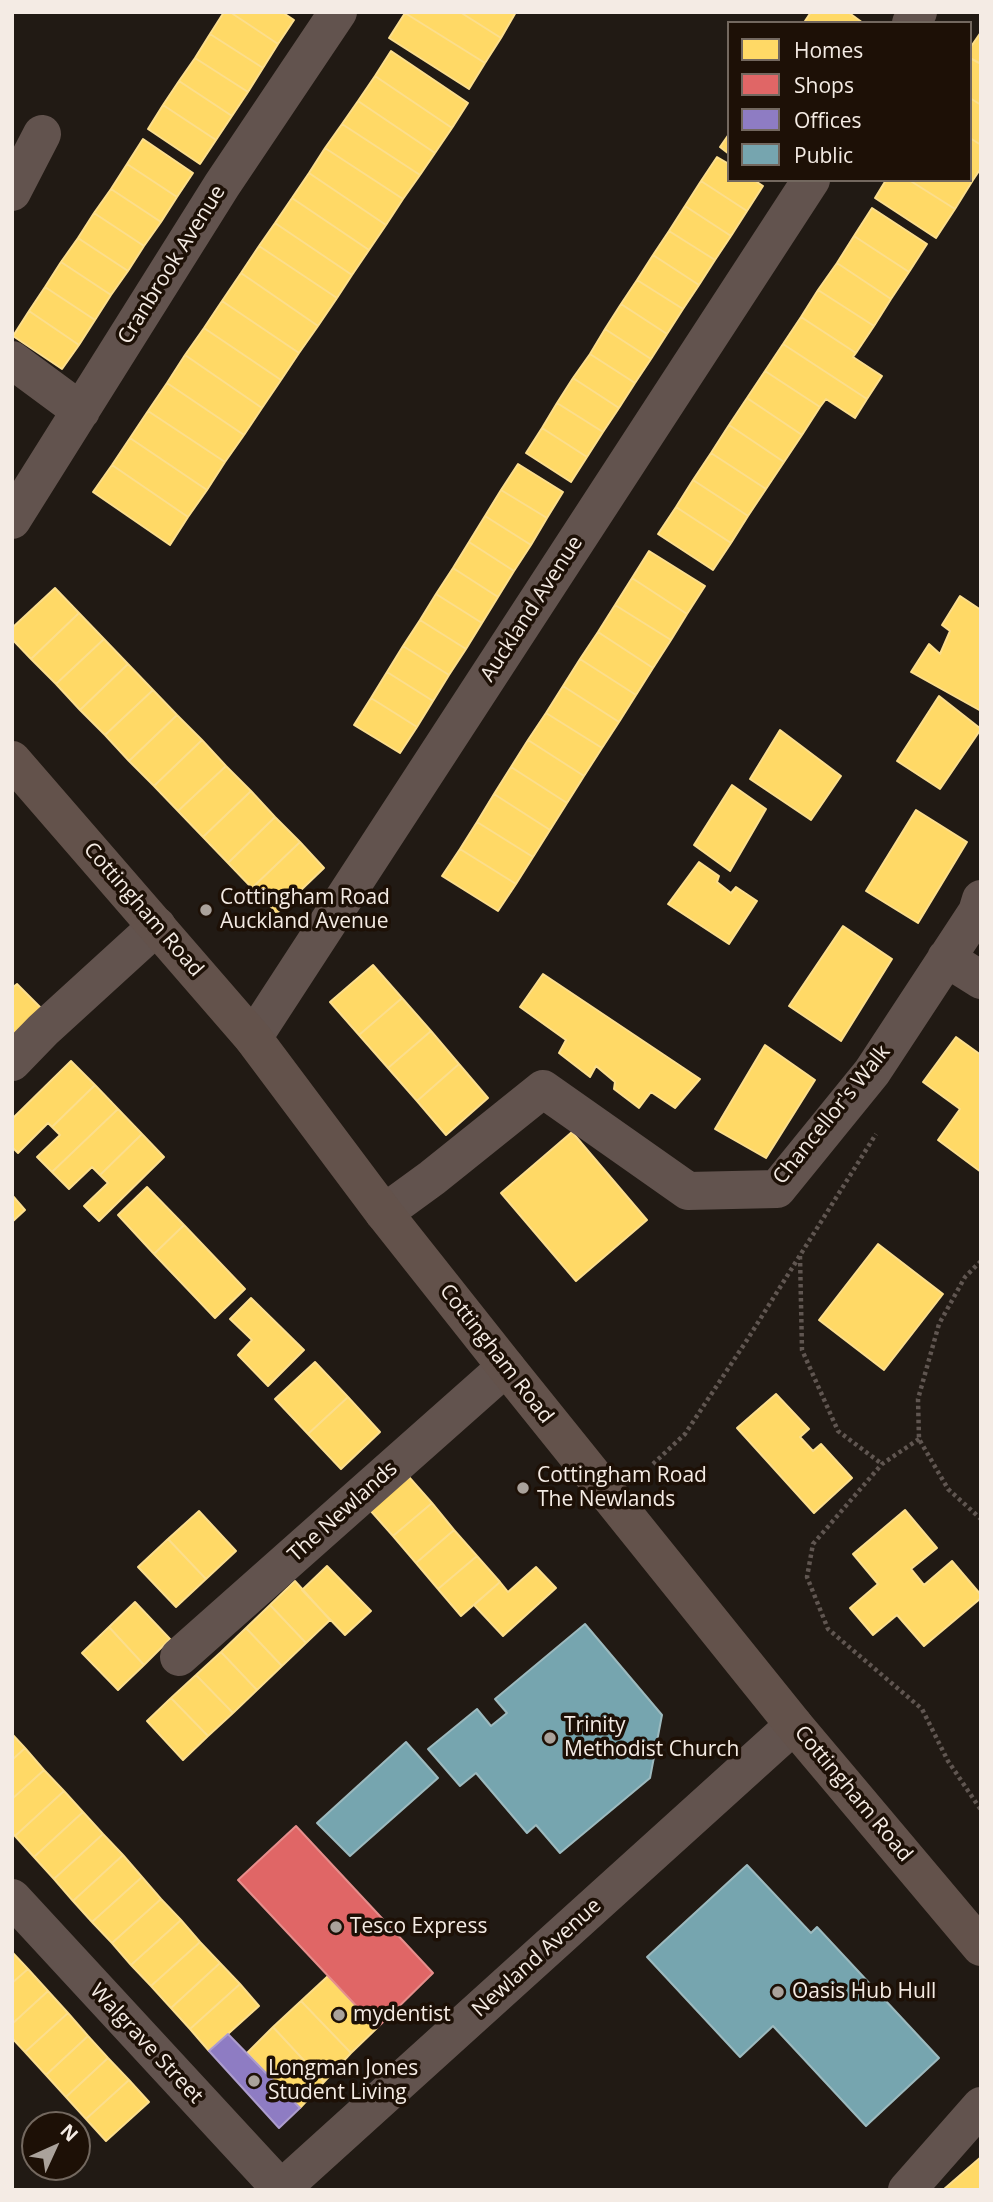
<!DOCTYPE html>
<html>
<head>
<meta charset="utf-8">
<style>
  body { margin:0 }
  #map { position:relative; width:993px; height:2202px; overflow:hidden; background:#211a14; font-family:"Open Sans",sans-serif }
  canvas { display:block }
  .frame { position:absolute; inset:0; border:14px solid #f4ebe4; pointer-events:none }
  .legend { position:absolute; left:727px; top:21px; width:245px; height:161px; box-sizing:border-box; background:#1d1006; border:2px solid #73685f; margin:0; padding:9px 12px; list-style:none; font-size:21px; color:#f4ebe4 }
  .legend li { display:flex; align-items:center; gap:14px; height:35px }
  .legend b { width:35px; border:2px solid #73685f }
  .north { position:absolute; left:21px; top:2111px; width:70px; height:70px; box-sizing:border-box; background:#1d1006; border:2px solid #73685f; border-radius:50%; rotate:45deg; font-size:19px; font-weight:700; line-height:28px; text-align:center; color:#f4ebe4 }
  .north::after { content:''; display:block; margin:auto; width:24px; height:32px; background:#aaa29b; clip-path:polygon(50% 0,100% 100%,50% 72%,0 100%) }
</style>
</head>
<body>
<div id="map">
<canvas width="993" height="2202"></canvas>
<div class="frame"></div>
<ul class="legend">
<li><b style="height:19px;background:#ffd966"></b>Homes</li>
<li><b style="height:19px;background:#e06666"></b>Shops</li>
<li><b style="height:19px;background:#8e7cc3"></b>Offices</li>
<li><b style="height:19px;background:#76a5af"></b>Public</li>
</ul>
<div class="north">N</div>
</div>
<script>
const g = document.querySelector('canvas').getContext('2d');
g.lineJoin = 'round';
function fillPath(path, color) {
  g.fillStyle = color;
  g.fill(path, 'evenodd');
}
function stroke(path, color, width, dash) {
  g.strokeStyle = color;
  g.lineWidth = width;
  g.lineCap = dash ? 'butt' : 'round';
  g.setLineDash(dash || []);
  g.stroke(path);
}
function write(font, color, halo, rows, align = 'center') {
  g.font = font + ' "Open Sans",sans-serif';
  g.lineWidth = 7;
  g.setLineDash([]);
  g.textBaseline = 'middle';
  g.strokeStyle = halo;
  g.fillStyle = color;
  for (const [text, x, y, turn = 0] of rows) {
    g.save();
    g.translate(x, y);
    g.rotate((+turn || 0) * Math.PI / 180);
    g.textAlign = isNaN(turn) ? turn : align;
    if (halo) g.strokeText(text, 0, 0);
    g.fillText(text, 0, 0);
    g.restore();
  }
}
const homes = new Path2D(`
  M224 12H230L278 44 263 68 210 34Z
  M230 12H282L294 20 278 44Z
  M460 12H516L501 38Z
  M460 12 501 38 485 63 405 13Z
  M811 12H848L863 23H808L805 21Z
  M405 13 485 63 469 89 389 38Z
  M981 32V64L970 58V48Z
  M210 34 263 68 248 92 195 58Z
  M391 51 468 103 452 128 375 76Z
  M195 58 248 92 232 116 179 81Z
  M970 58 981 64V105L970 98Z
  M375 76 452 128 435 153 358 101Z
  M179 81 232 116 216 140 163 105Z
  M970 98 981 105V145L970 138Z
  M358 101 435 153 420 175 342 124Z
  M163 105 216 140 200 164 148 129Z
  M342 124 420 175 403 199 325 148Z
  M729 134V154L720 147Z
  M970 138 981 145V168L973 180 970 178Z
  M143 139 193 173 177 197 127 164Z
  M325 148 403 199 386 225 309 173Z
  M717 157 729 164V180H754L763 186 747 211 701 181Z
  M127 164 177 197 161 222 111 189Z
  M309 173 386 225 369 250 292 198Z
  M970 178 973 180 955 209 909 180H970Z
  M886 180H909L955 209 936 238 875 198Z
  M701 181 747 211 731 236 685 206Z
  M111 189 161 222 144 246 94 213Z
  M292 198 369 250 352 275 275 223Z
  M685 206 731 236 715 260 669 231Z
  M872 208 927 244 909 272 854 236Z
  M94 213 144 246 128 271 78 238Z
  M275 223 352 275 337 298 259 246Z
  M669 231 715 260 699 285 653 255Z
  M854 236 909 272 891 299 837 263Z
  M78 238 128 271 111 295 61 262Z
  M259 246 337 298 318 326 241 273Z
  M653 255 699 285 683 309 637 280Z
  M61 262 111 295 95 320 45 287Z
  M837 263 891 299 874 326 818 290Z
  M241 273 318 326 299 353 222 301Z
  M637 280 683 309 667 334 621 304Z
  M45 287 95 320 79 345 29 311Z
  M818 290 874 326 856 353 801 317Z
  M222 301 299 353 281 380 204 328Z
  M621 304 667 334 651 359 605 329Z
  M29 311 79 345 62 369 13 336Z
  M801 317 856 353 853 357 882 376 867 399 783 344Z
  M204 328 281 380 262 408 185 355Z
  M605 329 651 359 635 383 590 354Z
  M783 344 867 399 855 418 826 399 820 407 765 371Z
  M590 354 635 383 619 408 573 378Z
  M185 355 262 408 244 435 167 383Z
  M765 371 820 407 802 435 747 398Z
  M573 378 619 408 603 432 557 403Z
  M167 383 244 435 225 462 148 411Z
  M747 398 802 435 784 462 729 425Z
  M557 403 603 432 587 457 542 428Z
  M148 411 225 462 207 490 130 438Z
  M729 425 784 462 766 489 711 453Z
  M542 428 587 457 571 482 526 453Z
  M130 438 207 490 188 517 112 465Z
  M711 453 766 489 748 516 693 480Z
  M518 464 563 492 547 518 501 490Z
  M112 465 188 517 170 545 93 492Z
  M693 480 748 516 731 543 676 507Z
  M501 490 547 518 531 545 485 516Z
  M676 507 731 543 713 570 658 534Z
  M485 516 531 545 514 571 469 542Z
  M469 542 514 571 498 597 453 568Z
  M649 551 705 586 687 614 632 578Z
  M453 568 498 597 482 623 436 594Z
  M632 578 687 614 671 640 615 605Z
  M55 588 79 613 31 659 12 639V628Z
  M436 594 482 623 466 649 420 620Z
  M960 596 981 610V711L911 672 929 644 940 654 950 631 942 625Z
  M615 605 671 640 653 668 598 632Z
  M79 613 104 639 56 684 31 659Z
  M420 620 466 649 449 675 403 646Z
  M598 632 653 668 636 695 580 659Z
  M104 639 128 664 80 710 56 684Z
  M403 646 449 675 433 701 387 672Z
  M580 659 636 695 619 722 563 686Z
  M128 664 153 690 105 735 80 710Z
  M387 672 433 701 417 727 371 698Z
  M563 686 619 722 602 748 546 713Z
  M153 690 177 715 129 761 105 735Z
  M939 696 981 729 940 789 897 761Z
  M371 698 417 727 400 753 354 725Z
  M546 713 602 748 584 776 528 740Z
  M177 715 202 740 154 786 129 761Z
  M780 730 841 776 811 820 750 779Z
  M202 740 226 766 178 811 154 786Z
  M528 740 584 776 567 803 511 767Z
  M226 766 251 791 203 837 178 811Z
  M511 767 567 803 550 830 494 794Z
  M732 785 766 809 730 871 694 845Z
  M251 791 275 817 228 863 203 837Z
  M494 794 550 830 533 857 477 822Z
  M916 810 967 842 918 923 866 891Z
  M275 817 300 842 252 888 228 863Z
  M477 822 533 857 516 884 460 849Z
  M300 842 324 868 277 913 252 888Z
  M460 849 516 884 498 911 442 876Z
  M699 862 719 876 717 882 731 893 736 887 757 901 729 944 668 904Z
  M843 926 892 959 841 1041 789 1006Z
  M373 965 402 998 359 1035 330 1002Z
  M543 974 700 1079 675 1108 651 1092 639 1108 614 1089 615 1082 596 1066 590 1077 559 1053 566 1040 520 1007Z
  M17 984 42 1009 12 1039V988Z
  M402 998 431 1031 388 1068 359 1035Z
  M431 1031 459 1064 417 1101 388 1068Z
  M956 1037 981 1055V1172L938 1140 960 1109 923 1082Z
  M765 1045 815 1080 766 1158 715 1129Z
  M71 1061 95 1085 52 1127 48 1123 18 1153 12 1147V1119Z
  M459 1064 488 1098 446 1135 417 1101Z
  M95 1085 118 1109 52 1172 37 1157 60 1135 52 1127Z
  M118 1109 142 1134 100 1175 92 1167 69 1189 52 1172Z
  M572 1132 647 1220 576 1281 501 1193Z
  M142 1134 164 1157 99 1221 84 1206 108 1183 100 1175Z
  M147 1187 184 1225 154 1254 118 1215Z
  M12 1195 25 1210 12 1222Z
  M184 1225 245 1289 215 1318 154 1254Z
  M878 1244 943 1294 884 1370 819 1320Z
  M251 1298 304 1350 268 1386 238 1355 252 1340 230 1319Z
  M315 1362 348 1397 308 1434 275 1399Z
  M776 1394 809 1429 800 1437 813 1451 821 1444 852 1478 814 1513 737 1428Z
  M348 1397 380 1432 341 1469 308 1434Z
  M409 1477 432 1503 393 1536 370 1510Z
  M432 1503 454 1530 416 1563 393 1536Z
  M905 1510 937 1548 911 1569 924 1585 952 1561 981 1595V1598L924 1646 897 1615 873 1635 850 1608 878 1584 853 1554Z
  M199 1511 236 1551 206 1579 168 1539Z
  M454 1530 477 1556 438 1589 416 1563Z
  M168 1539 206 1579 176 1607 138 1567Z
  M477 1556 500 1582 461 1616 438 1589Z
  M327 1566 371 1611 345 1635 302 1590Z
  M536 1567 556 1588 503 1636 474 1605 500 1582 508 1592Z
  M295 1581 330 1620 306 1643 270 1605Z
  M135 1602 170 1639 144 1665 109 1627Z
  M270 1605 306 1643 282 1666 246 1628Z
  M109 1627 144 1665 118 1690 82 1653Z
  M246 1628 282 1666 257 1690 221 1652Z
  M221 1652 257 1690 233 1713 196 1675Z
  M196 1675 233 1713 208 1736 171 1698Z
  M171 1698 208 1736 183 1760 147 1721Z
  M12 1734 25 1748 12 1760Z
  M25 1748 44 1770 12 1799V1760Z
  M44 1770 64 1791 15 1836 12 1833V1799Z
  M64 1791 83 1812 34 1857 15 1836Z
  M83 1812 103 1834 54 1879 34 1857Z
  M103 1834 123 1855 73 1901 54 1879Z
  M123 1855 142 1877 92 1922 73 1901Z
  M142 1877 161 1899 112 1943 92 1922Z
  M161 1899 181 1920 131 1965 112 1943Z
  M181 1920 200 1942 151 1986 131 1965Z
  M200 1942 220 1963 171 2008 151 1986Z
  M12 1952 28 1969 12 1983Z
  M220 1963 240 1984 190 2029 171 2008Z
  M28 1969 48 1991 12 2024V1983Z
  M328 1976 377 2028 351 2053 301 2001Z
  M240 1984 259 2006 209 2051 190 2029Z
  M48 1991 68 2013 25 2052 12 2038V2024Z
  M301 2001 351 2053 324 2082 273 2027Z
  M68 2013 88 2036 46 2075 25 2052Z
  M273 2027 324 2082 300 2108 247 2053Z
  M88 2036 108 2058 66 2097 46 2075Z
  M108 2058 129 2080 86 2119 66 2097Z
  M129 2080 149 2102 106 2141 86 2119Z
  M981 2157V2190H943Z`);
fillPath(homes, '#ffd966');
stroke(homes, '#fcde8c', 2);
const shops = new Path2D(`
  M296 1826 433 1973 377 2028 238 1880Z`);
fillPath(shops, '#e06666');
stroke(shops, '#e68e8c', 2);
const offices = new Path2D(`
  M228 2034 300 2108 279 2128 209 2051Z`);
fillPath(offices, '#8e7cc3');
stroke(offices, '#ad9dcd', 2);
const public = new Path2D(`
  M585 1624 662 1715 650 1778 560 1853 536 1825 527 1833 476 1773 460 1786 428 1749 477 1709 491 1726 507 1713 495 1699Z
  M406 1742 438 1778 350 1856 317 1823Z
  M747 1865 811 1933 817 1927 939 2058 866 2126 773 2026 740 2057 647 1957Z`);
fillPath(public, '#76a5af');
stroke(public, '#9cbabf', 2);
stroke(new Path2D(`
  M800 1256 802 1350 838 1431 882 1464
  M981 1261 965 1277 939 1324 918 1399 919 1439 948 1489 981 1519
  M919 1439 882 1464 813 1544 807 1577 828 1629 922 1709 948 1761 981 1810
  M653 1464 685 1434 747 1340 876 1134`), '#605651', 4.5, [3.5, 3.5]);
stroke(new Path2D(`
  M911 23 918 12
  M12 192 42 134
  M12 360 81 411
  M12 520 222 185 338 12
  M946 958 981 980
  M253 1038 811 180
  M12 1062 43 1030 157 926
  M384 1213 432 1178 543 1089 688 1191 777 1189 872 1072 977 912 981 899
  M179 1657 506 1367
  M12 1898 281 2189
  M280 2190 794 1725
  M907 2190 981 2106`), '#62534e', 38);
stroke(new Path2D(`
  M12 760 253 1038 384 1213 506 1367 794 1725 981 1947`), '#63524b', 38);
for (const [x, y, r, color] of [
  [206,910,7,"#aaa29b"],
  [523,1488,7,"#aaa29b"],
  [550,1738,7,"#aaa29b"],
  [336,1927,7,"#aaa29b"],
  [778,1992,7,"#aaa29b"],
  [339,2015,7,"#aaa29b"],
  [254,2081,7,"#aaa29b"]
]) {
  const dot = new Path2D();
  dot.arc(x, y, r, 0, 2 * Math.PI);
  g.fillStyle = color;
  g.fill(dot);
  stroke(dot, '#1d1006', 2.5);
}
write('21px', '#f4ebe4', '#1d1006', [
  ["Cranbrook Avenue",172,265,-58],
  ["Auckland Avenue",532,609,-57],
  ["Cottingham Road",143,910,49],
  ["Chancellor's Walk",832,1115,-51],
  ["Cottingham Road",496,1354,52],
  ["The Newlands",343,1512,-42],
  ["Cottingham Road",853,1794,50],
  ["Newland Avenue",537,1958,-42],
  ["Walgrave Street",146,2044,47]
]);
write('21px', '#f4ebe4', '#1d1006', [
  ["Cottingham Road",220,898],
  ["Auckland Avenue",220,922],
  ["Cottingham Road",537,1476],
  ["The Newlands",537,1500],
  ["Trinity",564,1726],
  ["Methodist Church",564,1750],
  ["Tesco Express",350,1927],
  ["Oasis Hub Hull",792,1992],
  ["mydentist",353,2015],
  ["Longman Jones",268,2069],
  ["Student Living",268,2093]
], 'left');
</script>
</body>
</html>
